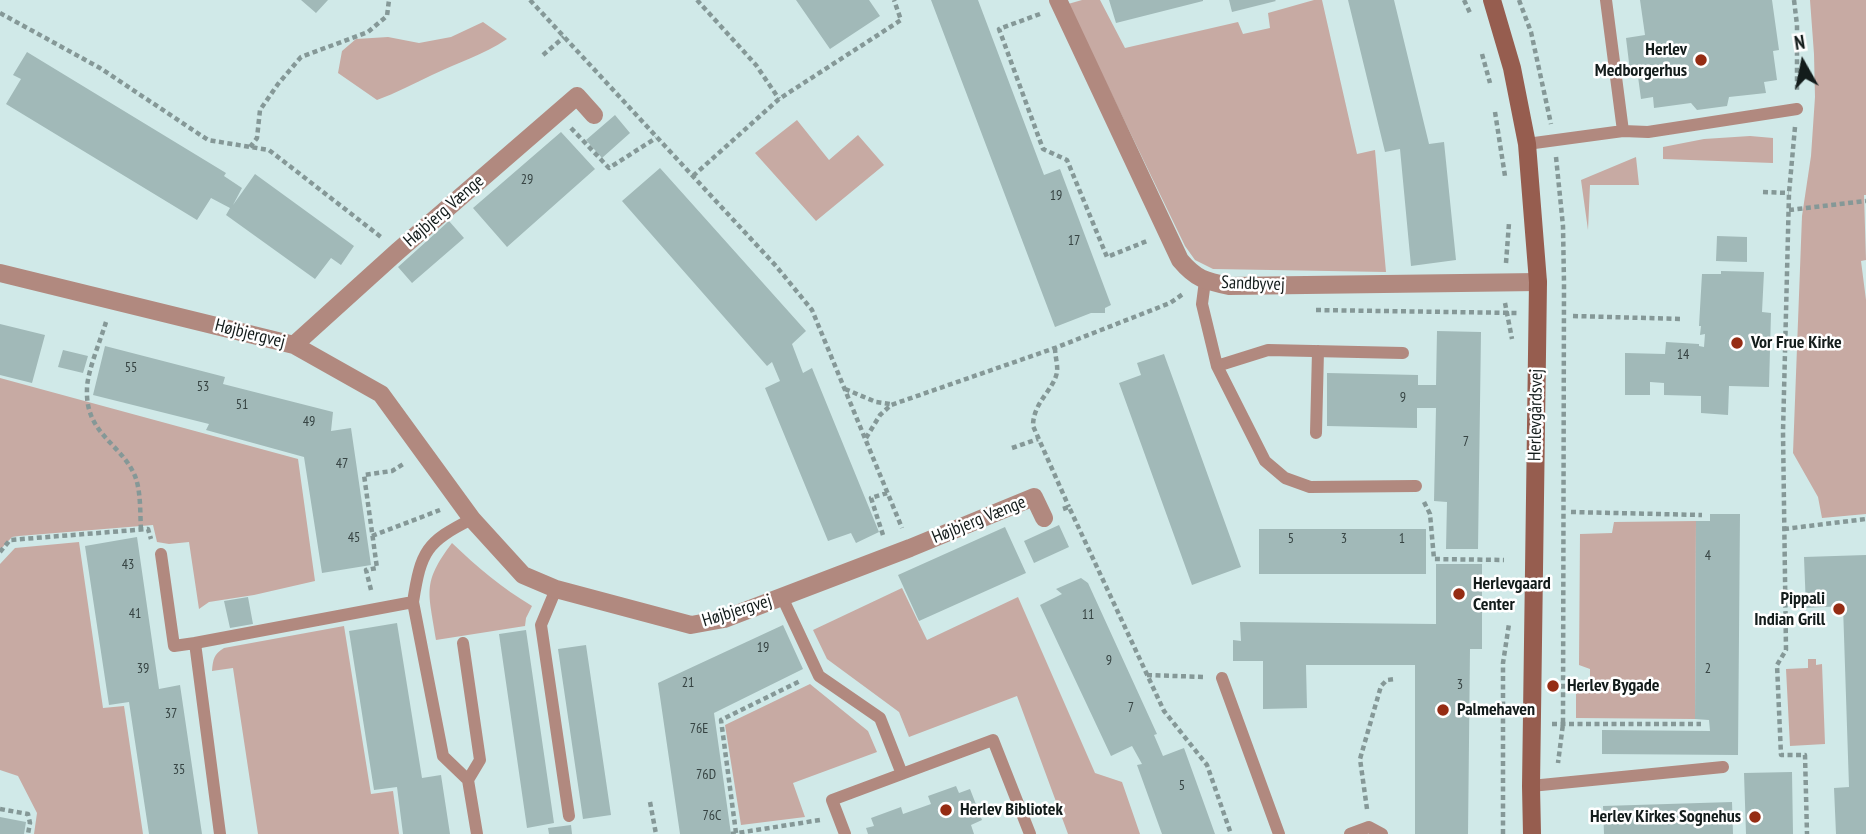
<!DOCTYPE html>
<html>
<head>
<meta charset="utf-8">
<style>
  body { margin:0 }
  #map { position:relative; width:1866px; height:834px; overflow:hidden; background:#d0e9e8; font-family:"PT Sans Narrow",sans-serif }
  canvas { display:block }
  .north { position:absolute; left:1768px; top:28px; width:70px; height:70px; -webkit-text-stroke:5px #fff; paint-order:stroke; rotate:351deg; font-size:19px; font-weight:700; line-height:28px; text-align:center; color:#131c1b }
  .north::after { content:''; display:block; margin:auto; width:24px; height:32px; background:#131c1b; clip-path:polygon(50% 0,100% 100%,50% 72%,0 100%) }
</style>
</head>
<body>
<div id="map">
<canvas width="1866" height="834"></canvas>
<div class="north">N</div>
</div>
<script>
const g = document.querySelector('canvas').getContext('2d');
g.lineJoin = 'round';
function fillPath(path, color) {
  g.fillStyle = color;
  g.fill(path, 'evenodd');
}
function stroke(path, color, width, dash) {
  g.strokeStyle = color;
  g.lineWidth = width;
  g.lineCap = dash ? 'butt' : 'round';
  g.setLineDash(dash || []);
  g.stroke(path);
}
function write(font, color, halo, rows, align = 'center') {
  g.font = font + ' "PT Sans Narrow",sans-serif';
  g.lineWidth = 5;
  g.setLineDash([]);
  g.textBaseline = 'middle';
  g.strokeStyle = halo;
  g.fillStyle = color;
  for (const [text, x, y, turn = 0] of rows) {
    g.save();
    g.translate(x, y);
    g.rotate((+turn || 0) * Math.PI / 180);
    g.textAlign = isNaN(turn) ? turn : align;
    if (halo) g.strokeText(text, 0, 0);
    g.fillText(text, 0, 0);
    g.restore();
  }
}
fillPath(new Path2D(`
  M1082 0H1100L1125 48 1238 22 1243 34 1270 28 1268 13 1314 0H1322L1357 154 1375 150 1386 272 1213 269 1195 260 1185 246 1068 4Z
  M1810 0H1866V195H1864L1866 260 1861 261 1866 300V514L1822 518 1818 497 1793 453 1802 216 1811 156 1815 97 1814 54Z
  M483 22 507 39C483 55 457 63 432 75 413 84 396 93 377 100L338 73 342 51 356 39 388 37 419 43 451 37Z
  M797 120 829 160 858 135 884 165 816 221 755 153Z
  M1750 136 1773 138V163L1663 159V147L1704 139Z
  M1636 157 1639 185H1590L1588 230 1581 180Z
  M0 378 298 459 315 581 254 595 209 602 199 609 189 542 169 544 157 542 153 525 19 536 12 537 0 550Z
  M1696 521 1695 719 1576 718V694L1590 689V669L1579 665 1580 534 1612 533 1614 522Z
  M79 542 103 708 124 706 143 834H34L37 813 18 776 0 770V564L15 548Z
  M452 543C477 567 502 588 532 606L526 618 525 626 436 640C429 592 421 584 452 543Z
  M902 588 927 640 1018 597 1095 773 1122 782 1140 834H1068L1017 696 909 737 899 712 827 659 813 630Z
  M344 626 371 794 393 791 399 834H258L233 668 212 671C213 659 214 654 224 648Z
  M1808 659H1816V665L1822 664 1825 744 1790 746 1786 669 1808 668Z
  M810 684 868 731 877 752 793 783 805 817 741 825 725 725Z`), '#c7aaa3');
fillPath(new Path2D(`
  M301 0H328L316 13Z
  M796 0H869L880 16 830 49Z
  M931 0H978L1044 175 1060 169 1111 305 1105 308V313H1091L1055 327Z
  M1109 0H1203V1L1116 23Z
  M1229 0H1275L1276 1 1232 12Z
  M1348 0H1394L1429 144 1444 142 1456 260 1411 266 1400 149 1385 152Z
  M1640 0H1772L1779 50 1773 51 1777 80 1764 82 1766 93 1729 97 1727 106 1697 110 1691 103 1654 108 1653 97 1641 99 1637 69 1630 71 1626 38 1645 35Z
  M27 52 226 173 224 176 242 188 233 205 255 174 354 246 341 265 331 258 315 279 226 215 230 208 211 198 197 220 6 104 21 79 13 75Z
  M615 115 630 133 602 158 586 140Z
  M561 132 595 169 507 247 473 208Z
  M660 168 806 331 792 344 803 373 812 368 879 532 856 543 851 533 828 541 765 388 780 381 772 362 767 366 622 201Z
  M449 221 464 238 412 283 398 267Z
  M1717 236 1747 237V262L1716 261Z
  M1721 271 1764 272 1762 312 1771 313 1769 387 1729 386 1728 415 1701 413V396L1664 395V383L1650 382V395H1625V353L1665 354 1666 342 1699 344V346L1704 347 1705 334 1700 335 1701 326H1699L1702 274H1721Z
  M0 324 45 335 32 383 0 375Z
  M1437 331 1481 332 1478 549H1446L1447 502 1434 501 1436 408H1417V428L1327 426V373L1418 375V385H1436Z
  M105 346 225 377 223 384 333 412 331 431 351 428 371 565 322 573 304 457 206 430 209 424 93 395Z
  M63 350 88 356 83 373 58 367Z
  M1164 354 1241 567 1192 585 1119 383 1141 375 1137 363Z
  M1710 514H1740L1738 755 1602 754V730L1710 731 1709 720 1695 719 1696 521H1710Z
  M1059 525 1069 547 1034 563 1024 541Z
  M1005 527 1026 573 919 621 898 575Z
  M1259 529H1426V574H1259Z
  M137 537 159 689 180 685 202 834H149L129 702 109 705 85 546Z
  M1866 555V834H1836L1834 788 1849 787 1843 606 1806 608 1804 557Z
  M1436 564H1482V649H1470L1468 834H1415V665H1306L1307 708 1263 709V661H1233V640L1241 641 1240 622 1436 624Z
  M1081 578 1088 583 1157 734 1154 735 1163 756 1184 748 1215 834H1162L1137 765 1142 764 1132 746 1111 756 1040 605 1062 594 1056 589Z
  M248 597 253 624 230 628 224 601Z
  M397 623 422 778 441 775 450 834H403L397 787 374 790 349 631Z
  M783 625 803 669 714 713 731 834H680L658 683Z
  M526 630 554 823 527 828 499 634Z
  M586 645 611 815 583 819 558 649Z
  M1792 772 1793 834H1746L1744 773Z
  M956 786 959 793 970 789 982 820 971 825 974 834H868L866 828 874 826 871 818 901 807 903 814 931 804 928 796Z
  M1732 802 1733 834H1604L1603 806Z
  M0 817 26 822 24 834H0Z
  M571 825 572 834H549L548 828Z`), '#a1b9b8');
stroke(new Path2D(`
  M530 0 776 266 812 310 902 528
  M697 0 756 65 779 99
  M1464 0 1471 15
  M1519 0 1531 32 1551 124
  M1794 0 1797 25V91
  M0 13 100 68 208 140 269 150 381 237
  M1040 14 999 29 1043 149 1067 160 1107 257 1147 241
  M1482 54 1490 83
  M543 55 564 37
  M1495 112 1505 176
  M1795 127 1789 193 1783 432 1786 650 1777 665 1781 755H1805L1807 834
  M571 128 609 168 656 138
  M250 147 257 138 260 110 278 84 301 57 368 32 387 16 389 0
  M1556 157 1563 226 1564 283 1563 724 1558 763
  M693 176 779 99 901 20 894 0
  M1763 192 1789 193
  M1789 210 1866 201
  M1506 263 1509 223
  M1505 303 1512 339
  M1316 310 1517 313
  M1573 316 1682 319
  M106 322C101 339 87 372 87 389 85 434 121 443 135 476 141 491 140 513 141 530
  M1055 348C1055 356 1058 365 1057 372 1054 390 1033 402 1033 426L1069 507
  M845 389 876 402 890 404
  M866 438 880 415 891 405 1055 348 1170 303 1183 294
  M1012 448 1038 439
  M1424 502 1430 514 1434 559 1504 560
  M1063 509 1069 507 1164 711 1207 765 1231 834
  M1571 512 1702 515
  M1784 529 1866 519
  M883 535 871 498 887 493
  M372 536 440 510
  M0 552 10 540 148 529 151 539
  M371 590 366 570 377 568 364 475 392 471 405 463
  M1147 675 1204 677
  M1552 724H1701
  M650 802 656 834
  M0 809 28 814 30 823 28 834
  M1367 809 1360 759 1381 686 1387 680 1395 679
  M736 833 721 720 800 681
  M731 834 820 820
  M1503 834V663L1509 624`), '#859897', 4.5, [5, 3.5]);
stroke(new Path2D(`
  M1606 0 1623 131
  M1527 144 1623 131 1648 132 1797 109
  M1205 281 1202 304 1217 366 1265 461 1285 478 1310 487 1416 486
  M1217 366 1268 350 1403 353
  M1316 433 1318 351
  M161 554 174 646 195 643
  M556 589 541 625 569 816
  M782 597 819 676 880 718 902 774
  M413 602 443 756 468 780 477 834
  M463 643 480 760 468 780
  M1222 678 1279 834
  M1531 786 1723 767
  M220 834 195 643 413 602C421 551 426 542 472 519
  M845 834 832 800 993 740 1030 834
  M1350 834 1369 827 1382 834`), '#b1897f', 12);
stroke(new Path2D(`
  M1058 0 1180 260C1196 279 1205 281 1229 286L1538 282
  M0 273 294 345 381 394 472 519 523 575 556 589 691 625 724 619 910 548 1034 497 1044 518
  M294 345 398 251 577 96 594 115`), '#b1897f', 18);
stroke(new Path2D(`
  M1492 0 1512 68 1527 144 1538 282 1531 786 1532 834`), '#965d4f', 18);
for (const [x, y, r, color] of [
  [1701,60,7,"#952c13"],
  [1737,343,7,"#952c13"],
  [1459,594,7,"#952c13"],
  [1839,609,7,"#952c13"],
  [1553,686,7,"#952c13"],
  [1443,710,7,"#952c13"],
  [946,810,7,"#952c13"],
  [1755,817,7,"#952c13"]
]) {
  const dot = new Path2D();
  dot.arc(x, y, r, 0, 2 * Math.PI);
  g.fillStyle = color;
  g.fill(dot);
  stroke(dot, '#fff', 2.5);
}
write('14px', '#364342', null, [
  ["29",527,180],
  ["19",1056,196],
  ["17",1074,241],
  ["14",1683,355],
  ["55",131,368],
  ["53",203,387],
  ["9",1403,398],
  ["51",242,405],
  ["49",309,422],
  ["7",1466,442],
  ["47",342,464],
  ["45",354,538],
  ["5",1291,539],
  ["3",1344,539],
  ["1",1402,539],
  ["4",1708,556],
  ["43",128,565],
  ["41",135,614],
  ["11",1088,615],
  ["19",763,648],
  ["9",1109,661],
  ["39",143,669],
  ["2",1708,669],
  ["21",688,683],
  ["3",1460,685],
  ["7",1131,708],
  ["37",171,714],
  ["76E",699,729],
  ["35",179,770],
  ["76D",706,775],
  ["5",1182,786],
  ["76C",712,816]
]);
write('bold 18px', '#131c1b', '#fff', [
  ["Herlev",1687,50,"right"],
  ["Medborgerhus",1687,71,"right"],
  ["Vor Frue Kirke",1751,343],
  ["Herlevgaard",1473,584],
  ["Center",1473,605],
  ["Pippali",1825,599,"right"],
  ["Indian Grill",1825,620,"right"],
  ["Herlev Bygade",1567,686],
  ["Palmehaven",1457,710],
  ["Herlev Bibliotek",960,810],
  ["Herlev Kirkes Sognehus",1741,817,"right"]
], 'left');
write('18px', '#131c1b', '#fff', [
  ["Højbjerg Vænge",444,211,-41],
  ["Sandbyvej",1253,284,2],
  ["Højbjergvej",250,334,14],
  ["Herlevgårdsvej",1536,415,-89],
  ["Højbjerg Vænge",979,520,-22],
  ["Højbjergvej",737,611,-17]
]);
</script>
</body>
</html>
